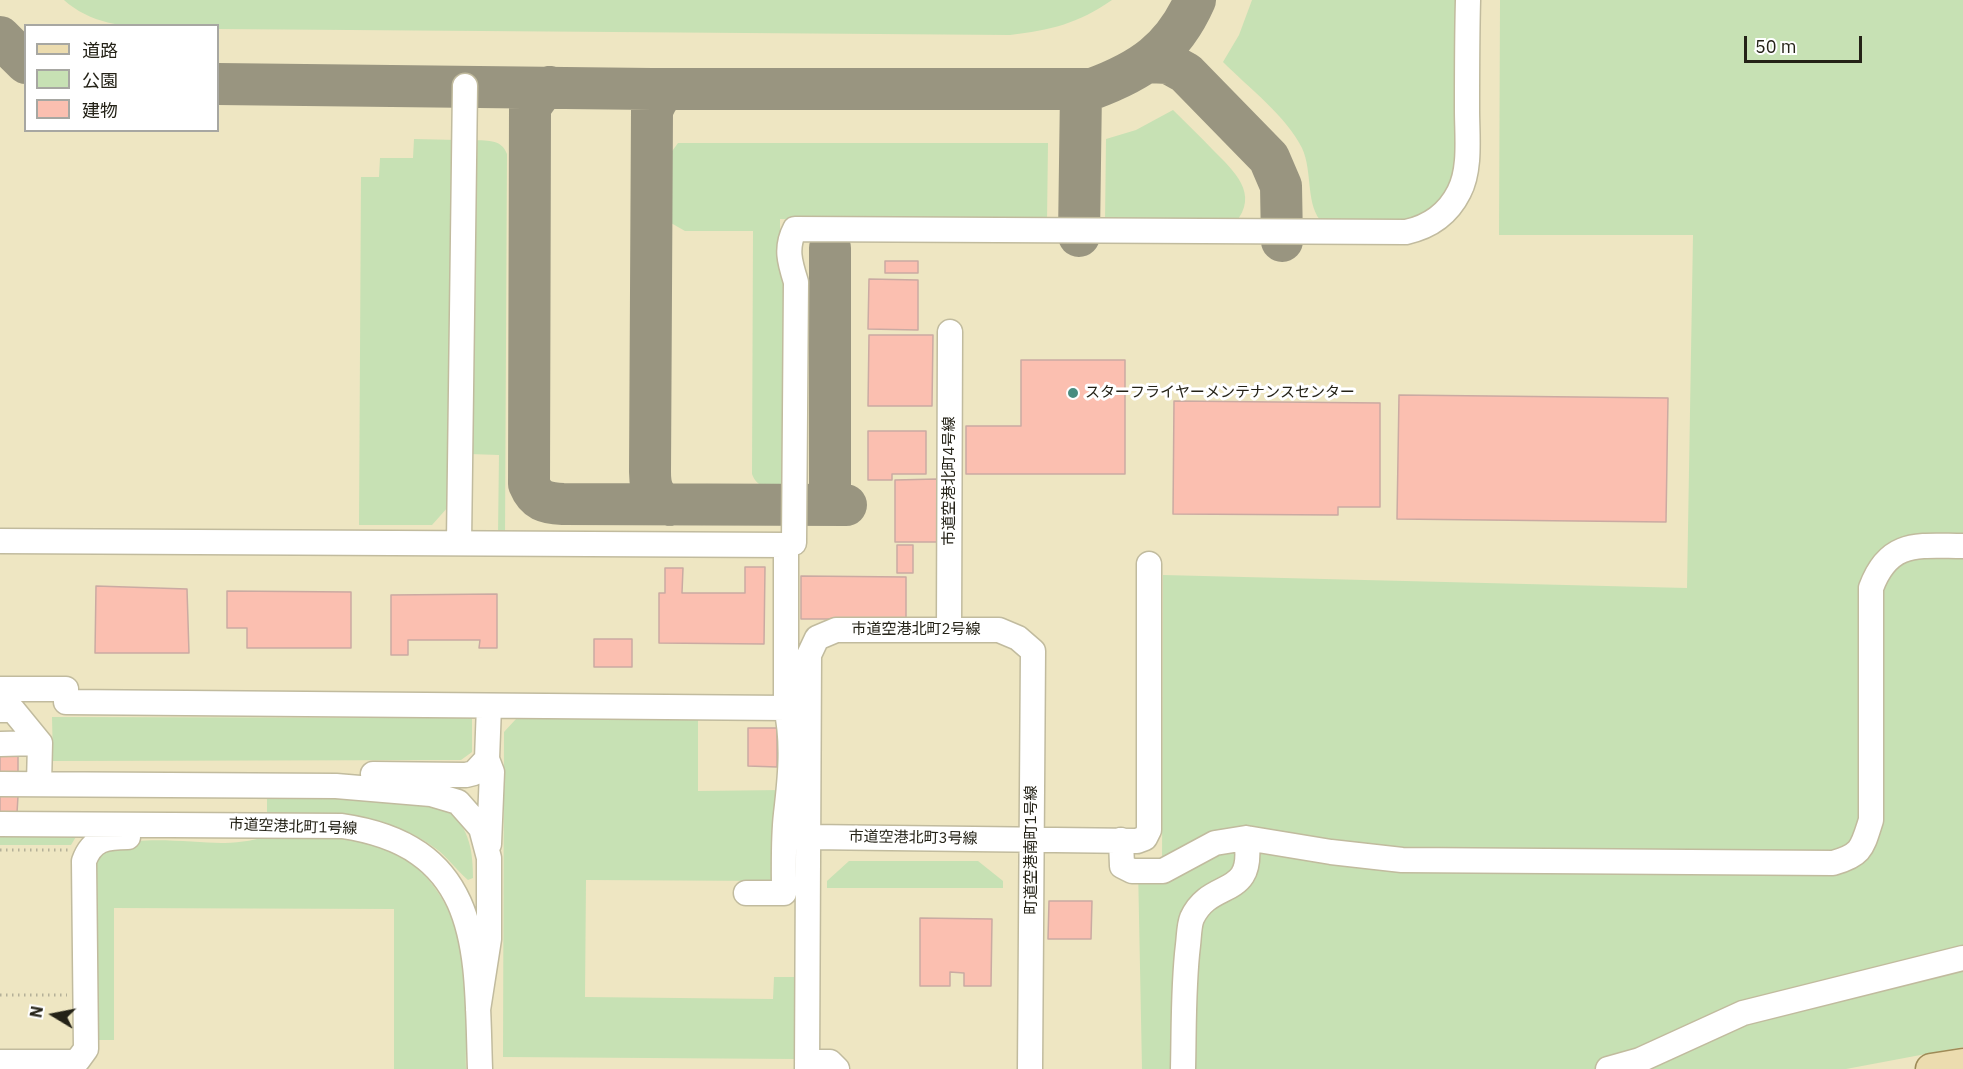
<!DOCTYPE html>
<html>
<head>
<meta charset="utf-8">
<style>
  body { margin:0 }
  #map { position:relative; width:1963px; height:1069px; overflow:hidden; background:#f9f3d5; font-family:"IBM Plex Sans","Noto Sans JP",sans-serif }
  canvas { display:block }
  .legend { position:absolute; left:24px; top:24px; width:195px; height:108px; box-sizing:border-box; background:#fff; border:2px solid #a7a7a2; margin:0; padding:8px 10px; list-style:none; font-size:18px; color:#242217 }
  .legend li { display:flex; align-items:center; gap:12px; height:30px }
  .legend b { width:30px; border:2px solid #a7a7a2 }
  .north { position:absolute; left:24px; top:985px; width:60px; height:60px; -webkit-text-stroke:4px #fff; paint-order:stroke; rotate:280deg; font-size:16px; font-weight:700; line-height:24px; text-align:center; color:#242217 }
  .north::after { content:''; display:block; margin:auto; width:21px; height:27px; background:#242217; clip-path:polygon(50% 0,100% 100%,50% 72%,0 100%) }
  .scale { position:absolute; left:1744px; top:36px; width:118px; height:27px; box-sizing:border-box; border:3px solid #242217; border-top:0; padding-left:8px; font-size:18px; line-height:21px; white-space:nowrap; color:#242217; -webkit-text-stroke:4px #fff; paint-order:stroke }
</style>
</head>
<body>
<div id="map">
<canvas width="1963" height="1069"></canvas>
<ul class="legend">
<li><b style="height:8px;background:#ecdcaf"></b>道路</li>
<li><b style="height:16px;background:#c7e1b4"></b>公園</li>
<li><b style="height:16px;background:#fbbfb0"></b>建物</li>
</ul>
<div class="north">N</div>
<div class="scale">50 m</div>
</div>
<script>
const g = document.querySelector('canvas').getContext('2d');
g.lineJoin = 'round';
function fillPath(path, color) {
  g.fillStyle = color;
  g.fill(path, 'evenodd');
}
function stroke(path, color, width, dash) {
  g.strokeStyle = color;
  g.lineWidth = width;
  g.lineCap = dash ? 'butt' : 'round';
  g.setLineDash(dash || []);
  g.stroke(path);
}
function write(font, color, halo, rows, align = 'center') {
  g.font = font + ' "IBM Plex Sans","Noto Sans JP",sans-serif';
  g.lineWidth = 6;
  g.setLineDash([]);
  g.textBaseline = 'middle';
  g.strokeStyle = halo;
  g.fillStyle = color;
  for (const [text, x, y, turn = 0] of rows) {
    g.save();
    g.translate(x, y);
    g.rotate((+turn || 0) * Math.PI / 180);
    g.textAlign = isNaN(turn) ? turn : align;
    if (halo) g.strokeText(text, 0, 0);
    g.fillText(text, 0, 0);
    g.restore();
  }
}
fillPath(new Path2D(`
  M0 0H1963V1069H0ZM26 26H218V130H26Z`), '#eee6c2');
fillPath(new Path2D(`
  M64 0H1112C1077 24 1051 30 1010 35L218 29V26C167 26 105 37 64 0Z
  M1252 0H1460V162L1443 203 1408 223H1323C1305 207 1313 171 1302 148 1287 117 1248 87 1223 62L1239 35Z
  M1500 0H1963V1047L1846 1069H1142L1138 866H1162L1163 575 1687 588 1693 235H1499Z
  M1173 110C1186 123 1200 136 1213 150 1234 171 1260 194 1235 223H1105L1106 139 1136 130Z
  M414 139 458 140 456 498 432 525H359L361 177H379L380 158H413Z
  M470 140C486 141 501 138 507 154L505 534H498L499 455 469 454Z
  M678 143H1048L1047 222 780 219V260L790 284 789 488C774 488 758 491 752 474L753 231H685L671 223 670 154Z
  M530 715 698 717V791L783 790 773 881 586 880 585 997 773 999 774 977H798L795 1059 503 1057 504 732 516 719H530Z
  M52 717 472 718V752L461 760 53 761Z
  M267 796C306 797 420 790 449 812 470 828 473 853 473 878L468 880C456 870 448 857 435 848 386 811 324 818 267 812Z
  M0 834 77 835 71 845H0Z
  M272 836C309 836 345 835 381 846 398 851 415 864 426 877 474 930 466 1002 466 1069H394V909L114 908V1040H97L94 858C116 830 191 844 225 843 241 843 257 839 272 836Z
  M849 861H978L1003 881V888H827V881Z`), '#c7e1b4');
stroke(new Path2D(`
  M0 37 26 63
  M1148 62 1168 63 1186 73 1269 158 1281 186 1282 241
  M218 84 652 89H1092C1141 71 1173 50 1195 0
  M550 87 540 93 530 107 529 484C536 501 545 503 563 504L846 505
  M1079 236 1081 90
  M670 505C653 500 650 487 650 472L652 110 659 96 670 89
  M818 505 828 495 830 488V248`), '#999580', 42);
const building = new Path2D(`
  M885 261H918V273H885Z
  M869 279 918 280V330L868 329Z
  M869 335H933L932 406H868Z
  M1021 360H1125V474H966V426H1021Z
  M1399 395 1668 398 1666 522 1397 519Z
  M1174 401 1380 403V507H1338V515L1173 514Z
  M868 431H926V474H892V480H868Z
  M937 479 938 542H895V480Z
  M897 545H913V573H897Z
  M745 567H765L764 644 659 643V593H665V568H683L682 593H745Z
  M801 576 906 577V619H801Z
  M96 586 187 589 189 653H95Z
  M227 591 351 592V648H247V628H227Z
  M497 594V648H479L480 640H408V655H391V595Z
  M594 639H632V667H594Z
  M748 728H777V767L748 766Z
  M0 755H18V773H0Z
  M0 796H18L17 813H0Z
  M1049 901H1092L1091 939H1048Z
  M920 918 992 919 991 986H964V973L950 972V986H920Z`);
fillPath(building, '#fbbfb0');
stroke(building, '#caaaa2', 1.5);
const minor = new Path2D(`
  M0 541 786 545V708L66 702V689H0
  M459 542 465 86
  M786 545 794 543 796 282C790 263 785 248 795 229L1406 232C1429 227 1448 214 1459 192 1471 169 1467 136 1467 110 1467 74 1467 37 1468 0
  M949 630 950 332
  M489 706 487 759 492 772 489 844
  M0 710H13L40 743 0 744
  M373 774 466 775 474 773 487 759
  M0 784 336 786 431 794 458 802 481 828 489 858V939L478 1010
  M39 784 40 743
  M0 824 342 826C485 847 476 954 480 1069
  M809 837 1137 841 1145 838 1149 830V564
  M1121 840 1122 866 1132 871H1163L1215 843 1246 838 1331 852 1402 860 1833 863C1862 855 1862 848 1871 820V588C1889 539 1919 546 1963 546
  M746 893H784C784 867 783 840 786 814 790 780 794 742 786 708
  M0 1062H72L78 1060 86 1049 84 861C92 839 106 837 128 837
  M807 1062H830L837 1069
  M807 1069 809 655 817 638 836 630H999L1018 638 1033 651 1030 1069
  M1183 1069C1184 1028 1183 986 1188 945 1189 937 1189 925 1192 918 1211 877 1256 901 1246 838
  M1608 1069 1640 1060 1743 1013 1963 958`);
const major = new Path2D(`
  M1931 1069 1963 1064`);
stroke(minor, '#c1bb9e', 27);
stroke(major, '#9e8b57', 33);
stroke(new Path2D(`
  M0 850H68
  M0 995H67`), '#b4b098', 3, [1.5, 4.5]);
stroke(minor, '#fff', 24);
stroke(major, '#ecdcaf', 30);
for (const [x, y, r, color] of [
  [1073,393,6,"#488c80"]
]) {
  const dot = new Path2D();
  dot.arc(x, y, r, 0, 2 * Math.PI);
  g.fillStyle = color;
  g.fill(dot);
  stroke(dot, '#fff', 2);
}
write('15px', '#242217', '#fff', [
  ["スターフライヤーメンテナンスセンター",1085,393]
], 'left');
write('15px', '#242217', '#fff', [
  ["市道空港北町4号線",950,481,-90],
  ["市道空港北町2号線",916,630],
  ["市道空港北町1号線",293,827,2],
  ["市道空港北町3号線",913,838,1],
  ["町道空港南町1号線",1032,850,-90]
]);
</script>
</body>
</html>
